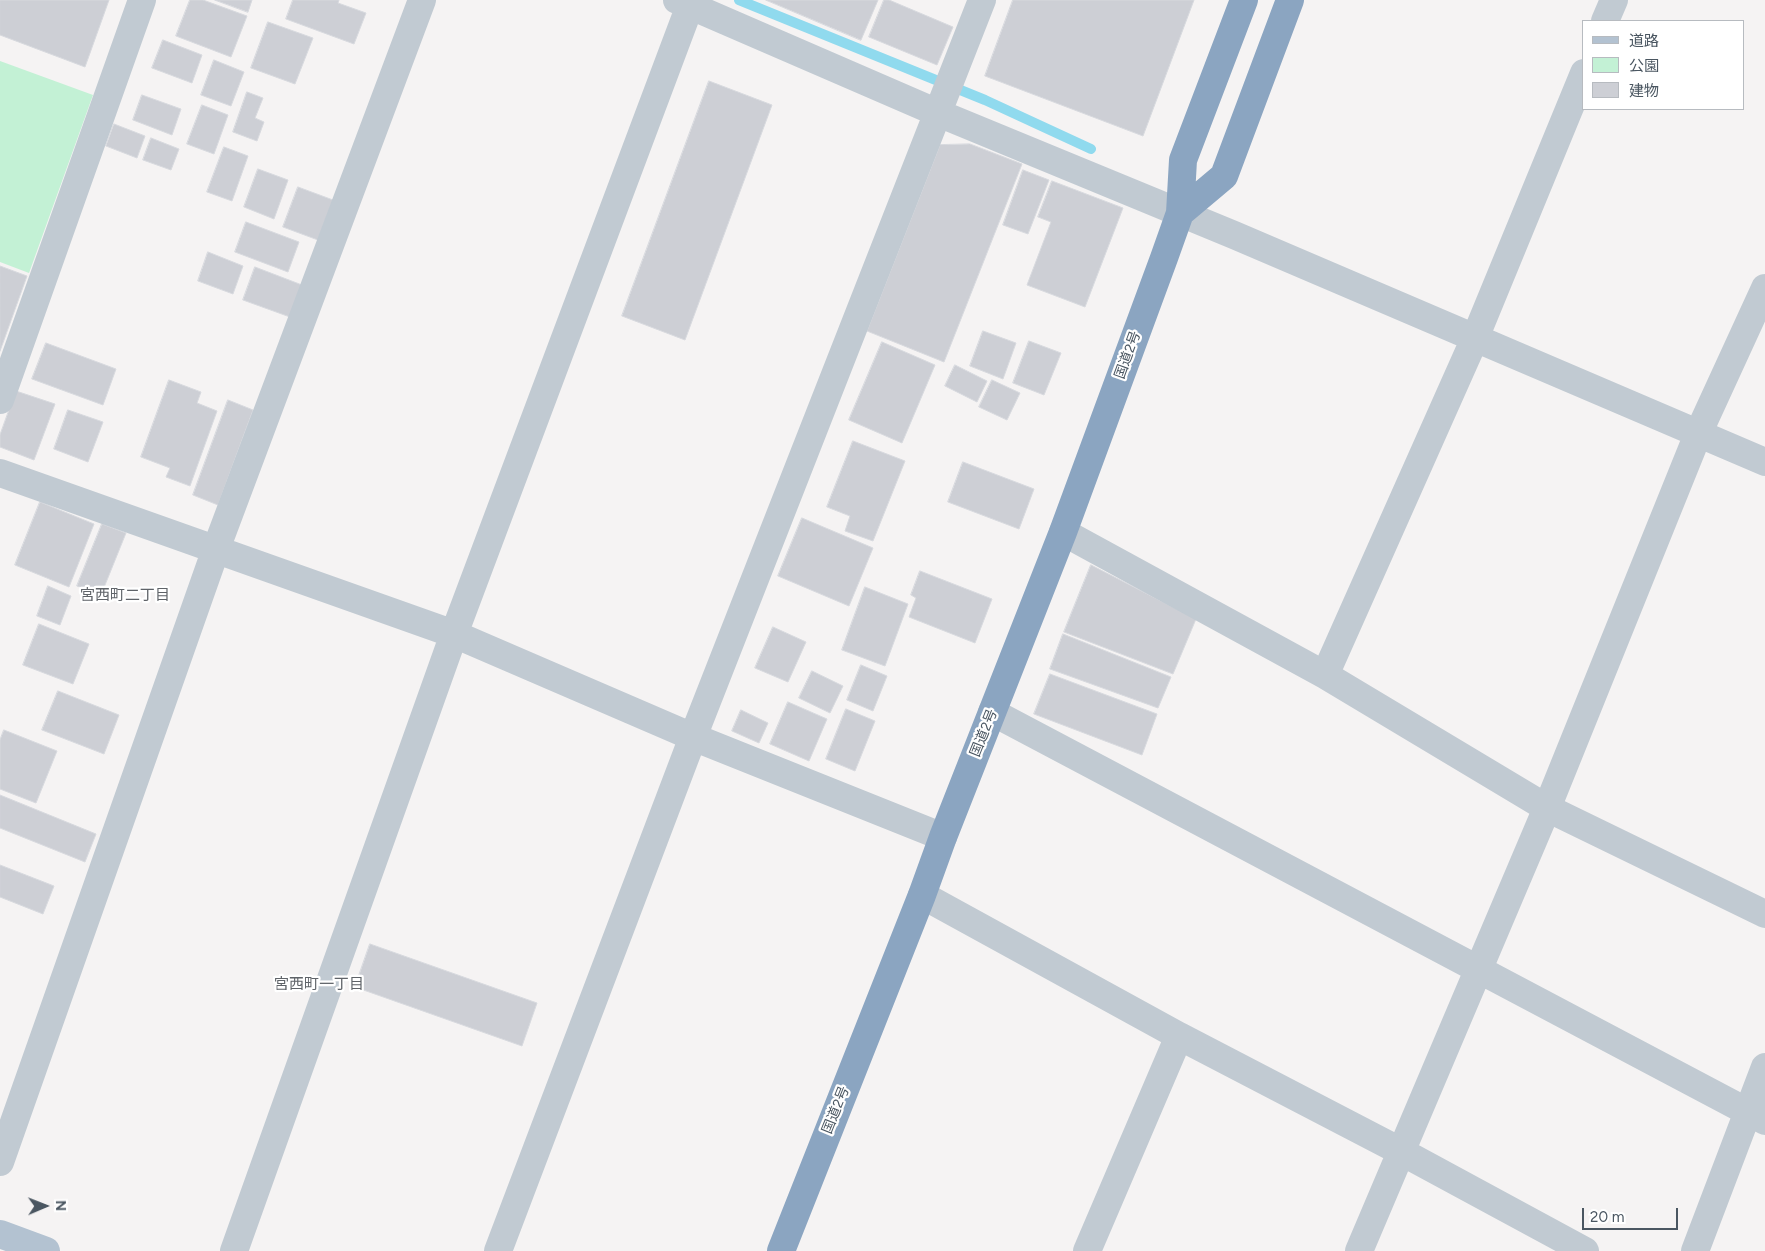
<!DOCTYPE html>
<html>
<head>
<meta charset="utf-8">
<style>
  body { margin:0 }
  #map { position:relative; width:1765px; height:1251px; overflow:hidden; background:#f5f3f3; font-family:Figtree,"Noto Sans JP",sans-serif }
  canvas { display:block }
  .legend { position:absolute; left:1582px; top:20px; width:162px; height:90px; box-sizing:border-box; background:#fff; border:1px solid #b7bbc0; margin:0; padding:6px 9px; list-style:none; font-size:15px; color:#4a5661 }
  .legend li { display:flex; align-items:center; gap:10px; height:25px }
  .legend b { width:25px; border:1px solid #b7bbc0 }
  .north { position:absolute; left:20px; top:1181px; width:50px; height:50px; -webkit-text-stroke:4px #fff; paint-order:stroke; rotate:89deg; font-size:14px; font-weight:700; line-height:20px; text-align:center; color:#4a5661 }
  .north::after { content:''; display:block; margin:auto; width:18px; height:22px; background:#4a5661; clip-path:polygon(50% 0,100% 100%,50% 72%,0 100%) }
  .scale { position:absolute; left:1582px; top:1208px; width:96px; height:22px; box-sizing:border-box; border:2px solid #4a5661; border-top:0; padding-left:6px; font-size:15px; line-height:18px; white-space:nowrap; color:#4a5661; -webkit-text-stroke:4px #fff; paint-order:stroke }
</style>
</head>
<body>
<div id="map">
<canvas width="1765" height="1251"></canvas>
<ul class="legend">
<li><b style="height:6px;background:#b3c2d1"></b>道路</li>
<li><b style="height:14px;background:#c3f1d5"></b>公園</li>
<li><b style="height:14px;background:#cdcfd5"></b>建物</li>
</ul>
<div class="north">N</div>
<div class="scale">20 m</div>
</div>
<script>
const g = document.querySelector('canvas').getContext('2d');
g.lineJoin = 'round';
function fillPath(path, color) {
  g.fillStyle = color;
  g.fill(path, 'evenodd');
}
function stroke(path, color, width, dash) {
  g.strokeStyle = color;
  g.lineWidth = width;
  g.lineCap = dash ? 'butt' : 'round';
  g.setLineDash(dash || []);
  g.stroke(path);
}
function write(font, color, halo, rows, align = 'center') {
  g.font = font + ' Figtree,"Noto Sans JP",sans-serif';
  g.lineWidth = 4.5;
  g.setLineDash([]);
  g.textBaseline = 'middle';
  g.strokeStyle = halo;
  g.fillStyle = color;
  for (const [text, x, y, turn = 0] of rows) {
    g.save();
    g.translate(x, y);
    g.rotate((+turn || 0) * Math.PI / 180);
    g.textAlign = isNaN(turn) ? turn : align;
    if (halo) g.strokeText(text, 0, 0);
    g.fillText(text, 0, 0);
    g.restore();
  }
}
fillPath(new Path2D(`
  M0 61 93 95 29 273 0 262Z`), '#c3f1d5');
stroke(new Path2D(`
  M739 0 985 100 1091 149`), '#90daee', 10);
const building = new Path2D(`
  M0 0H109L85 67 0 35Z
  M190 0H203L247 16 231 57 176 36Z
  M215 0H252L248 12Z
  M293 0H339L338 3 366 13 354 44 286 19Z
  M766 0H878L861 40Z
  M884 0H889L953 27 937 65 869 37Z
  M1013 0H1194L1143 136 985 76Z
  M268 22 313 38 295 84 251 68Z
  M163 40 202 55 192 83 152 68Z
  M214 60 244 72 231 106 201 95Z
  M709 81 772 105 685 340 622 316Z
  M247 92 263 98 255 118 264 122 257 141 233 132Z
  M142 95 181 109 172 135 133 120Z
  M202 105 228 115 214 154 187 144Z
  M114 124 145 136 137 158 106 146Z
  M151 138 179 149 171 170 143 160Z
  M970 144 1022 164 944 362 867 331 940 145Z
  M224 147 248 156 232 201 207 192Z
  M258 169 288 180 274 219 244 207Z
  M1023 170 1049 180 1028 234 1003 225Z
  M1052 181 1123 208 1085 307 1027 285 1051 222 1038 217Z
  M298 187 333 200 318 240 283 227Z
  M246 222 299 242 288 272 235 252Z
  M208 252 243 266 233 294 198 281Z
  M0 266 27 276 0 351Z
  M255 267 302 285 290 317 243 300Z
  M983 331 1016 343 1003 379 970 366Z
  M1029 341 1061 353 1044 395 1013 383Z
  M882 342 935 365 902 443 849 420Z
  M46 343 116 369 103 405 32 379Z
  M955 365 987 381 977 402 945 386Z
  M169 380 201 392 197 403 217 411 190 486 166 477 170 468 141 457Z
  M992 380 1020 393 1007 420 979 407Z
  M16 391 55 404 34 460 0 447V435Z
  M228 400 253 410 218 505 193 495Z
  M68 410 103 422 88 462 54 449Z
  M853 441 905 461 873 541 845 531 850 516 827 507Z
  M963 462 1034 489 1019 529 948 502Z
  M40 502 94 524 69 587 15 565Z
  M802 518 873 548 849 606 778 576Z
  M102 524 126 533 101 595 77 586Z
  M1091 565 1196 619 1173 674 1064 632Z
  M920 571 992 599 975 643 909 617 916 598 911 595Z
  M48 586 71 596 60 625 37 616Z
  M865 587 908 604 885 666 842 650Z
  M39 624 89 644 73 684 23 665Z
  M773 627 806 642 788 682 755 668Z
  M1063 634 1171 677 1158 708 1050 669Z
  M861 665 887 676 873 711 847 700Z
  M812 671 843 686 830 713 799 698Z
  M1050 674 1157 714 1142 755 1034 714Z
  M58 691 119 715 104 754 42 730Z
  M788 702 827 719 809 761 770 744Z
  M846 709 875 721 855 771 826 759Z
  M741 710 768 723 759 743 732 731Z
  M4 730 57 751 36 803 0 789V740Z
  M0 795 96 834 85 862 0 828Z
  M0 865 54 886 43 914 0 897Z
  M370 944 537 1003 522 1046 355 987Z`);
fillPath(building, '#cdcfd5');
stroke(building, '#d7d9de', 1);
stroke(new Path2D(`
  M677 0 938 113 1234 235 1765 462
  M1605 21 1614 0
  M0 400 142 0
  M0 473 454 634 693 737 943 837
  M1063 532 1325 675 1547 808 1765 914
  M1325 675 1475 338 1584 73
  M992 712 1765 1121
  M922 895 1179 1036 1402 1152 1585 1251
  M0 1162 216 549 422 0
  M234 1251 454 634 692 0
  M498 1251 693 737 982 0
  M1087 1251 1179 1036
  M1359 1251 1547 808 1698 434 1765 288
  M1695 1251 1765 1067`), '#c1cad2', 28);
stroke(new Path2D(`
  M0 1234 46 1251`), '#b3c2d1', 28);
stroke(new Path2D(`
  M1180 213 1224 176 1290 0
  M781 1251 922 895 943 837 1063 532 1164 258 1180 213 1183 160 1244 0`), '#8ba5c1', 28);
write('14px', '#4a5661', '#fff', [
  ["国道2号",1128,355,-70],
  ["国道2号",984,733,-68],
  ["国道2号",836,1110,-68]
]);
write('15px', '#5f6368', '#fff', [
  ["宮西町二丁目",125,596],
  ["宮西町一丁目",319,985]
]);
</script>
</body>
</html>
